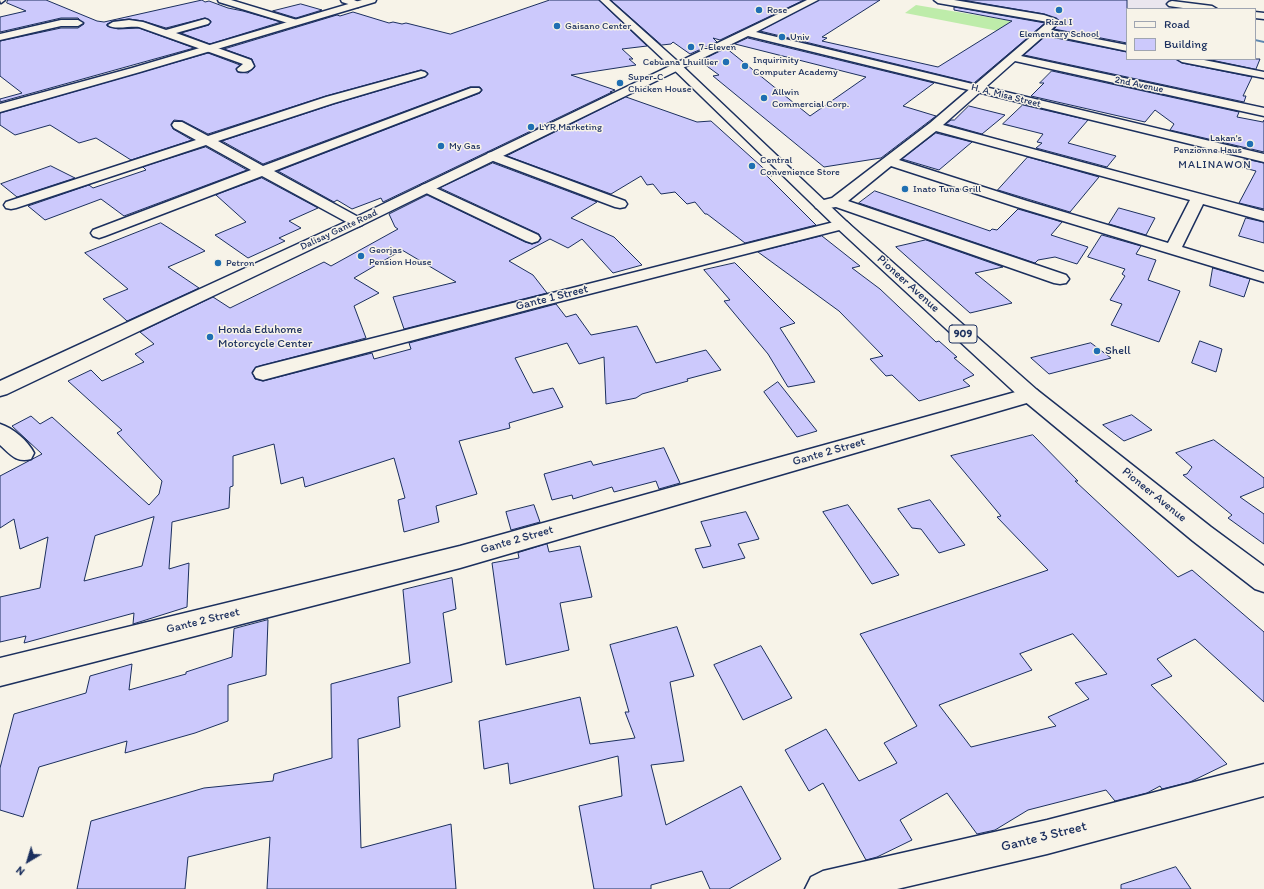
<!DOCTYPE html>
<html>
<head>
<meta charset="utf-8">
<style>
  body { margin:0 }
  #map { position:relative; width:1264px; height:889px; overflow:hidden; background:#f7f3e8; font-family:Itim,sans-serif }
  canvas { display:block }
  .legend { position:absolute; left:1126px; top:8px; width:130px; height:52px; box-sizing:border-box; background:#f7f3e8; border:1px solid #9fa5b1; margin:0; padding:5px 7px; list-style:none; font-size:12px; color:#1b2f5e }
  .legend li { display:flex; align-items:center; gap:8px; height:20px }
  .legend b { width:20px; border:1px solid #9fa5b1 }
  .north { position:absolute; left:8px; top:841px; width:40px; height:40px; -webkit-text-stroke:3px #f7f3e8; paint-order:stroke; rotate:218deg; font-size:11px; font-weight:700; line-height:16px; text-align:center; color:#1b2f5e }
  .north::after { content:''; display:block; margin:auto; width:14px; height:18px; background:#1b2f5e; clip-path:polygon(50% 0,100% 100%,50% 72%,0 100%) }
</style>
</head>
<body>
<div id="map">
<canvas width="1264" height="889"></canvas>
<ul class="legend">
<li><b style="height:5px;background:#f7f3e8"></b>Road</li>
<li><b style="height:11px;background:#ccc9fc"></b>Building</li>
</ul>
<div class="north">N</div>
</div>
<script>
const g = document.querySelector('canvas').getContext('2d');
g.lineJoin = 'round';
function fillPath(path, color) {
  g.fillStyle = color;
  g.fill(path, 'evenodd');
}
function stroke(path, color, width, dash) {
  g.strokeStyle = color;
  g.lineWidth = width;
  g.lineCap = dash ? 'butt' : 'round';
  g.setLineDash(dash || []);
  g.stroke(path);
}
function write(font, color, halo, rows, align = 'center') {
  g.font = font + ' Itim,sans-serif';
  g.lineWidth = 3;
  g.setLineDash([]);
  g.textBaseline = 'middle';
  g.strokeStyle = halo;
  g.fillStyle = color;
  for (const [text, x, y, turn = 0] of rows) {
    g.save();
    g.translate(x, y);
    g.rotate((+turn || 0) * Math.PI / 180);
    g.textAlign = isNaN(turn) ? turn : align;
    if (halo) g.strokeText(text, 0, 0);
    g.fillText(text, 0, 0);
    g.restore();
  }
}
fillPath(new Path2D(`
  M971 0H1169L1170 9H1127Z`), '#eae6ee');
fillPath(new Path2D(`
  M916 5 1011 21 1005 26 1024 36 905 13Z`), '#beecaa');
fillPath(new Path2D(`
  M1255 39 1264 41V43L1255 41Z`), '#5d87b1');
const building = new Path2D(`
  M8 0H46L97 21 104 22 202 0 205 2 209 1 228 8 243 11 281 22 210 44 181 33 209 25 211 21 205 18 166 28 143 21 129 19 113 21 107 24V26L118 29 139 28 194 48 0 102V99L22 93 0 76V41L61 28H78L84 24 78 18H61L0 32V17L26 11 7 3Z
  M550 0H599L647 46 622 49 633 59H629L636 65 571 75 615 90 610 92H612L383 202 381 198 352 209 337 200 334 202 278 171 480 93 482 90 480 87H470L263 164 222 141 334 104 425 77 428 73 421 70 326 96 208 134 183 121 174 120 171 124 173 129 192 140 131 160 96 138 79 143 50 125 15 135 0 125V113L208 53 240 65 236 69 238 72 248 73 255 67 252 59 224 49 337 15 340 16 353 12 389 23 393 22 402 24 406 23 450 34Z
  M611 0H804L720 40 713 38 717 42 690 54 673 42 671 44 662 45Z
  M819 0H880L822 37 827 38 822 41 938 67 1012 21 954 10V7L1045 23 974 83 760 31Z
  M963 0H1127V43L1054 29 1057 26 1059 20 1044 14Z
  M301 4 322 10 296 18 273 11Z
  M1046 36 1127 52V59H1176L1182 63 1252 77 1243 96H1246L1244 102 1024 55Z
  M748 38 934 83 903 106 936 116 881 158 824 167 713 76 719 75 700 61 726 48 810 116 866 77 735 44Z
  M1207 59H1260L1256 69Z
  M1052 71 1239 112 1237 117 1263 122 1264 120V152L1170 130 1174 124 1155 110 1145 122 1031 96 1044 83H1040Z
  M626 97 697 122 711 121 772 176 765 174 816 225 745 243 707 214H705L695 202 687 204 675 192 661 194 653 184 647 185 641 176 611 194 507 156Z
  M1023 105 1088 120 1068 143 1116 156 1107 167 1036 148 1042 143 1037 142 1043 134 1003 124Z
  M969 106 1005 115 982 134 946 124 951 120H954Z
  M936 133 972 142 939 170 902 159Z
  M206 147 247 170 124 216 101 199 45 220 28 206 89 185 93 188 146 170 143 167Z
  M1028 157 1099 177 1070 212 998 190Z
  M1245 159 1264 163V209L1239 203 1256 171 1240 167Z
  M493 163 597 202 571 218 614 237 642 265 613 273 582 239 568 248 550 239 509 261 533 275 547 293 404 329 393 297 456 282 402 250 354 278 379 293 354 306 366 338 256 367 252 372 255 379 263 381 372 353 374 359 411 349 409 343 556 304 566 317 576 314 591 335 637 326 656 363 706 350 721 370 687 379 688 381 642 394 636 398 606 404 604 357 579 364 567 343 515 358 533 393 553 388 563 407 509 423 510 428 459 441 477 494 436 506 439 522 404 532 398 500 405 498 394 458 305 487 303 477 281 484 274 444 233 456V486L230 487 229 508 172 522 169 569 189 563 187 607 133 624 134 613 24 643 26 636 0 642V597L40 588 48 537 20 549 14 519 0 528V476L42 454 12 426 31 416 40 424 52 417 149 505 159 494 162 481 117 433 122 430 68 381 91 370 102 381 144 362 135 354 154 344 140 332 213 297 230 308 324 262 331 266 398 229 395 227 389 214 427 195 525 242 532 244 538 242 541 239 539 234 440 188ZM154 517 142 566 84 581 95 536Z
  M51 166 75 178 17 197 1 184Z
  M262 178 318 208 289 221 301 228 279 238 285 241 248 258 215 235 246 222 216 195Z
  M875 191 990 231 992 229 997 230 1018 209 1062 222 1051 235 1088 247 1077 264 1055 257 1038 260 1035 263 859 203Z
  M1119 208 1155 218 1146 235 1109 224Z
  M1246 218 1264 222V243L1239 236Z
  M161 223 205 251 168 267 199 288 127 321 103 299 128 289 85 253Z
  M1102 235 1141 246 1136 254 1156 260 1148 280 1180 291 1159 342 1111 325 1122 304 1110 300 1125 276 1122 274 1125 269 1088 257Z
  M822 236 860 266 852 268 880 289 936 342 939 341 957 357 954 358 974 375 963 380 970 386 919 401 892 375 886 376 870 359 883 356 839 311 758 252Z
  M926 240 1003 267 975 273 1012 303 970 313 896 247Z
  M735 263 795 323 780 328 815 382 788 387 768 354 724 301 730 300 704 270Z
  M1213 268 1250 279 1244 297 1210 286Z
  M1200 341 1222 349 1216 372 1192 363Z
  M1091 343 1111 358 1049 374 1031 358Z
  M778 382 817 431 797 437 764 392Z
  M1132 415 1152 430 1124 441 1103 425Z
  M1033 435 1078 481H1075L1178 577 1192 570 1264 632V702L1195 639 1157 659 1172 676 1151 685 1227 764 1190 782 1162 789 1160 786 1147 793 1115 801 1106 790 1028 810 995 830 977 834 947 793 900 820 912 840 877 857 866 860 823 783 809 791 785 750 826 729 859 781 897 763 884 743 917 726 860 634 1048 570 997 517 1001 516 951 456ZM1073 634 1107 674 1075 683 1089 699 1048 717 1056 726 971 747 939 705 1032 670 1020 654Z
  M1214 440 1264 478V487L1240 497 1264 514V544L1228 518 1232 515 1183 475 1187 474 1192 467 1176 453Z
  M664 448 680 483 659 489 656 481 614 492 612 487 573 499 572 495 552 500 544 474 591 461 593 465Z
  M930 500 965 545 939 553 921 529 912 528 898 509Z
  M534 505 540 522 511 530 506 512Z
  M848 505 899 575 872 584 823 512Z
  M746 512 759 539 738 544 745 558 703 568 695 549 711 546 701 522Z
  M547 544 549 552 580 546 592 597 560 603 569 650 506 665 492 563 519 558 518 553Z
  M452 578 456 609 443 613 452 682 398 697 400 727 358 739 361 848 451 824 456 889H267L270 837 188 857 185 889H77L91 821 204 788 273 781 274 774 332 758 331 684 410 663 403 590Z
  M268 620 266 675 228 685V721L195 733 125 753 127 741 39 767 23 817 0 810V768L14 714 86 693 90 676 132 664 129 690 186 674V672L232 657 234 629Z
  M677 627 694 676 670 682 684 761 651 765 666 825 741 786 781 859 729 889H710L702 871 651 885V889H594L579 806 622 796 618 756 510 784 508 763 484 769 479 721 580 697 590 744 635 738 625 712H629L610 645Z
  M761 646 792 698 743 720 714 665Z
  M1176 867 1191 889H1121V885Z`);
fillPath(building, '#ccc9fc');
stroke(building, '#1b2f5e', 1);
const street = new Path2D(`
  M0 0H5L1 3Z
  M218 0H231L297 20 299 22 297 24H291L219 2Z
  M341 0H354L363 4 358 7 342 2Z
  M934 0H954L1044 15 1056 19 1058 21 1056 25 1051 30 1127 45V51L1046 34 1021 56 1264 108V116L1015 61 943 125 1264 211V221L1203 204 1182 247 1264 272V282L1017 207 891 166 848 201 1066 275 1069 279 1066 283 1060 284 1054 283 836 207 821 209 816 208 814 205 816 202 832 198 930 123 1048 22 938 3ZM936 131 1190 200 1168 243 1027 201 899 160Z
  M1172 1 1212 6 1217 9H1190L1169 6 1167 4 1169 2Z
  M1255 12 1264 13V19L1255 18Z
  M205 19 208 20 210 22 208 24 176 33 251 60 254 66C251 71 244 73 238 71L237 69 243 64 139 27C130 26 113 30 108 25L113 22 129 20 143 22 166 30Z
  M61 20H78L83 23 78 26H61L0 40V34Z
  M1177 59H1199L1264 72V78L1182 62Z
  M421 71 425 72 427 74 425 76 334 103 218 141 263 166 471 88H479L481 90 479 92 274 171 362 219 365 222 362 225 357 227 352 225 262 176 105 236 99 238 93 236 91 233 93 230 251 170 206 145 16 208 11 209 6 208 4 205 6 202 196 140 174 128 172 125 174 122H182L208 136 326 97Z
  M493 152 625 201 627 204 625 207 620 208 615 207 488 159 486 156 488 153Z
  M427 184 538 235 540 238 538 241 532 243 526 241 422 191 420 188 422 185Z
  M842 220 847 222 850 225 847 228 542 306 263 380 256 378 253 373 256 368 263 366Z
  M1030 388 1037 390 1040 395 1037 400 460 568 0 686V658L460 546Z
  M0 424C13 428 28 441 34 453L31 459C16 463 10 454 0 445Z
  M1264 764V796L1047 854 897 889H805L811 877 823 871 1047 820Z`);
const secondary = new Path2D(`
  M362 0H376L375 2 140 72 0 112V104L132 68Z
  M807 0H818L756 32 1264 154V162L748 36 362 225 7 394 0 396V381L352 219Z`);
const highway = new Path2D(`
  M600 0H609L675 59 847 222 1037 390 1211 527 1264 566V592L1255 589 1193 541 1023 400 837 228 667 63Z`);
stroke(street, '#1b2f5e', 3);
stroke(secondary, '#1b2f5e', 3);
stroke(highway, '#1b2f5e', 3);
fillPath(street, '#f7f3e8');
fillPath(secondary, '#f7f3e8');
fillPath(highway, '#f7f3e8');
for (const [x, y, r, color] of [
  [759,10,4,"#1f6fb2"],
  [1059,10,4,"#1f6fb2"],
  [557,26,4,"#1f6fb2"],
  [782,37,4,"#1f6fb2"],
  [691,47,4,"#1f6fb2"],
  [726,62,4,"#1f6fb2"],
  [745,66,4,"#1f6fb2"],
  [620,83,4,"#1f6fb2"],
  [764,98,4,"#1f6fb2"],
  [531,127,4,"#1f6fb2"],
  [1250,144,4,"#1f6fb2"],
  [441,146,4,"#1f6fb2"],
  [752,166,4,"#1f6fb2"],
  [905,189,4,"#1f6fb2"],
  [361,256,4,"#1f6fb2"],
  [218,263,4,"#1f6fb2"],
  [210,337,4,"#1f6fb2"],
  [1097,351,4,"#1f6fb2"]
]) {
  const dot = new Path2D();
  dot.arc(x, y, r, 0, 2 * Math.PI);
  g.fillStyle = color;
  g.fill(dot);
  stroke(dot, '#f7f3e8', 1.5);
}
write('10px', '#1b2f5e', '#f7f3e8', [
  ["Rose",767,10],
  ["Rizal I",1059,22,"center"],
  ["Elementary School",1059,34,"center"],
  ["Gaisano Center",565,26],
  ["Univ",790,37],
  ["7-Eleven",699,47],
  ["Inquirinity",753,60],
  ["Computer Academy",753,72],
  ["Cebuana Lhuillier",718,62,"right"],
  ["Super-C",628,77],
  ["Chicken House",628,89],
  ["Allwin",772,92],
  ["Commercial Corp.",772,104],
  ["LYR Marketing",539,127],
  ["Lakan's",1242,138,"right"],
  ["Penzionne Haus",1242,150,"right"],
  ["My Gas",449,146],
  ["Central",760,160],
  ["Convenience Store",760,172],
  ["Inato Tuna Grill",913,189],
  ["Georjas",369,250],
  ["Pension House",369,262],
  ["Petron",226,263]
], 'left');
write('10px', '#1b2f5e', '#f7f3e8', [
  ["2nd Avenue",1139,85,12],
  ["H. A. Misa Street",1006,96,14],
  ["Dalisay Gante Road",339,230,-25]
]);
g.letterSpacing = '1px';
write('11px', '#1b2f5e', '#f7f3e8', [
  ["MALINAWON",1215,165]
]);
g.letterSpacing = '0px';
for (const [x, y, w] of [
  [963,334,28]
]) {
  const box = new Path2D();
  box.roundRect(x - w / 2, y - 9, w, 18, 3);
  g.fillStyle = '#f7f3e8';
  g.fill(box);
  stroke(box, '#1b2f5e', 1);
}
write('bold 11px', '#1b2f5e', null, [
  ["909",963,334]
]);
write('12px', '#1b2f5e', '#f7f3e8', [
  ["Pioneer Avenue",908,284,42],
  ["Gante 1 Street",552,298,-14],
  ["Gante 2 Street",829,452,-16],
  ["Pioneer Avenue",1154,495,39],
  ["Gante 2 Street",517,540,-16],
  ["Gante 2 Street",203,621,-14]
]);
write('12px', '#1b2f5e', '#f7f3e8', [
  ["Honda Eduhome",218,330],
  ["Motorcycle Center",218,344],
  ["Shell",1105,351]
], 'left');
write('14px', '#1b2f5e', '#f7f3e8', [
  ["Gante 3 Street",1044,837,-14]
]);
</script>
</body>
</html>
